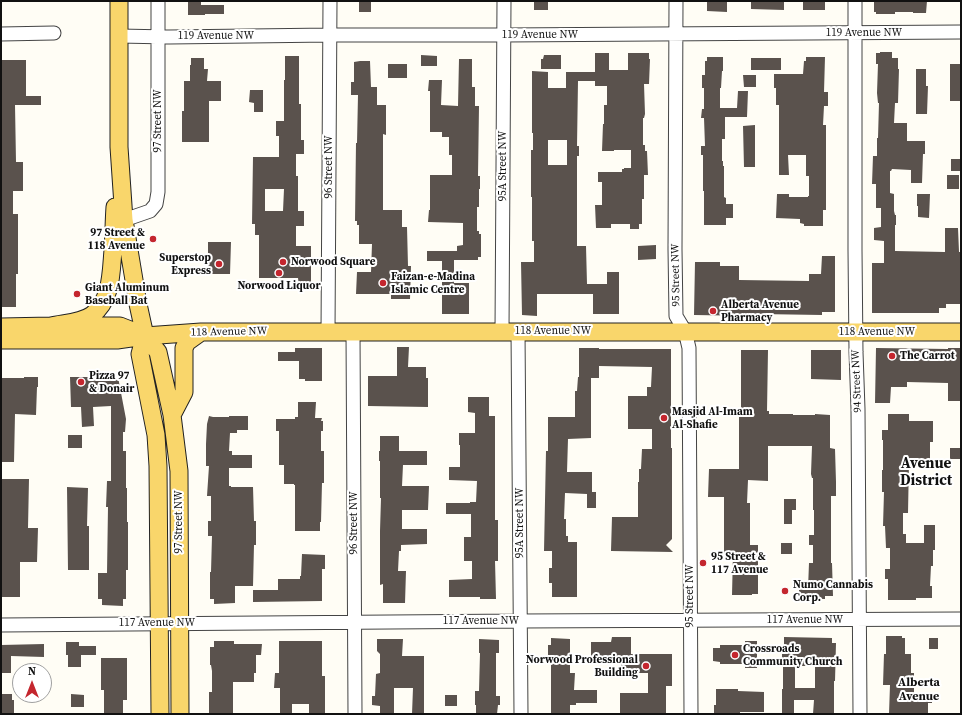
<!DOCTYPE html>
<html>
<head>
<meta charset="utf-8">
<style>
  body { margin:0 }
  #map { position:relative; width:962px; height:715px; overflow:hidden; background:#fffdf5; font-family:"Source Serif 4",serif }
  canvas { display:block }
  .frame { position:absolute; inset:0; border:2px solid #111; pointer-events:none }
  .north { position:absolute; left:12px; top:663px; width:40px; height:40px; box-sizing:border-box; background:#fff; border:1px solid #a0a0a0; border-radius:50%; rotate:0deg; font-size:11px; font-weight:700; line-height:16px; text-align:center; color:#111 }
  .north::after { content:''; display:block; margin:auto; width:14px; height:18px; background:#c4262e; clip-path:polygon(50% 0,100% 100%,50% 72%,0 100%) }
</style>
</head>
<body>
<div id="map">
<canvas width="962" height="715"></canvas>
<div class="frame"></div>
<div class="north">N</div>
</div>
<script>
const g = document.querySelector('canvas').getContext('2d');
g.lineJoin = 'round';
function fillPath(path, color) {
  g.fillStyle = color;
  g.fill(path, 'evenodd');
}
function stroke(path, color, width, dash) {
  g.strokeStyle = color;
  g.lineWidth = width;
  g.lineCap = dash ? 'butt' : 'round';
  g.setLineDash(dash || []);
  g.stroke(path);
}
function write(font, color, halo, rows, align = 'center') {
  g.font = font + ' "Source Serif 4",serif';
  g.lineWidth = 4;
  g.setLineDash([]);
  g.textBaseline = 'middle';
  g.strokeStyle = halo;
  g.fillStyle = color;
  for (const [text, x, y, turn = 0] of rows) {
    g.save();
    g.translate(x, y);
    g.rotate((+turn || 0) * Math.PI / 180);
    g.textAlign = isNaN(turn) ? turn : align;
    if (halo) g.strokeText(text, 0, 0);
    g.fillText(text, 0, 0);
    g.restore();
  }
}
fillPath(new Path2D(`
  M359 1H371V12H359Z
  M534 1H548V10H534Z
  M707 1H727V12L707 11Z
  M751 1H784V10L751 9Z
  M803 1H825V10H803Z
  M874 1H927L926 13H913V12H895V14H876V12H874Z
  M188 2H201V5H224V14H205V15H188Z
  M880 52H892V58H898V69H899L898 103H895L894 123H907V141H925V154H923L922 183H911V170L892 169 891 171H890V193L894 194V211L895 215H896V225H895V251L945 252V228H958L959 252H961V304H946V308H939V313H872V263H884V241L874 240V228L881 227V208H876V184H872L873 156H877V138H878L879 103H878L877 93 878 64H876V53H880Z
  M595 53H609V70H628V53H649V59H650L649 84H644L645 114 644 118H643V145H645V151H647L648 175H644V199H642V224H639V229H630V224H611V228H596L595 205H602V182H598V172H622V169H624V168H631V150H614V151H602L603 124H604V105H607V86H595V81H578L577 146H579V156H577V246H586L587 284H607V272H619V314H593V294H537V316L522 315 521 262H534V241H532V197H531V150H533V133H532V71L548 72V88H566V72H595ZM548 140H567V165H548Z
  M421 55 437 56V66H421Z
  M544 55H561V69H541V59H543Z
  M285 56H299V104H301V140H304V154H296V176H298V211H304V226H296V246H311V286H299L298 278H259V235H255V224H252L253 157H279V136H276V121H284V80H285ZM265 189H284L283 211H265Z
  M707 57H723V71H722L721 88H720V108H737L738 91H748L747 117H725V139H722V161H723V166H724V197L726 198V204H733V218H726V225H704V191H703V155H701V146H705L704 118H701L702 109H704V88H702V75H705V61H707Z
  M806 57H825L824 92H828V106H824L823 125H826V210H823V226H804V224L800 223V219L776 218 777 194H789V197H808V196H809V176H806V155H788L789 175H779V105H776V88H774V74H803L804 61H806Z
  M191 58H204V69H208L207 81H221V101H209V142H182V111H184V81H190V65H191Z
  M751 58H781V70H751Z
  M459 59H472V87H475V106H479L478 176H480V189H479V207H477V231H479V234H481V257H478V260H454V283H469V314H442V261H427V251H457V246L463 245V223L428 222 429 210H430V175H452V155H449V137H442V132H430V91H428L429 80H442L441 105 458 106Z
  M1 60H26V96H41V105H15L16 162H23V191H13V214H18V274H16V307H1Z
  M360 61H370L371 87H377V105H386V135L383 134V210H402V227H407L408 266H411L410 299H391V294H356L357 272H371L372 244H359V225H357V221H355L356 143H357L358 95H351V82H354V62Z
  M388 64H407V78H388Z
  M950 64H961V101H950Z
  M916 69H926V86H928L927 114H916Z
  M743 75H756V87H744Z
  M250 90H263V112H254V103L249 102Z
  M755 125V167H744L743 126Z
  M951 159H961V171H951Z
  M947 175H959V189H947Z
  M917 194H930L929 218 918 217V206H917Z
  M208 242H231L230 274H208Z
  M656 245V259L638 260V246Z
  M822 256H835V312H822V315L759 314V316L694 315 695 262H720V266H739V280L809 281V274H821Z
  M397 347H409L408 367H426V378H428V407L368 406V376H397Z
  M295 348H322V381H305V379H299V361H278V352H295Z
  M579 348H599V349H671V448H672V539L666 545 673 552 611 551 612 517H638V482H639V469H641L642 449H652V429H628V396H647V387H651L652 367 599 366V378H591V438L568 439 567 472H592V492H596V508H587V494L565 493 564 519H566V536H568V542H577V597H552V583H549V568H552V551H544L546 451H548V417H575V391H577L578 377H579Z
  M876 348 948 349V348H961V401H948V383L907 382V387H891L890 403H875Z
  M741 350H768L767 411H769V414H793V415H815V414L830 415V448L835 449 836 482V496H831V563H832L833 596H825V599H799V589H808L809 563H813V545H809V535H814V510H813V478H812L811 474 812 446H768V481L748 480 747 503H750V545H758V594H752V595H732L733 553H724V497H708L709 469H739V412H741Z
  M811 350H841V380L811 379Z
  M24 377H38V387H37L36 415 15 414 14 462H1V378H24Z
  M70 377H118L126 419 125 432H123V451H126V488H127V522H128V570H126V599H123V606L102 605V599H98V573H107L108 507H106L107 481H111V406L93 407 94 426 82 427 81 407H71Z
  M468 397H489V416H495V520H498V561H495L496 599H480V597H449V580L472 579V561H464V537H471V514H446V503H470V502H476L477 481 449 480V467H460V445H459V433H475V413L468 412Z
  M298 402H316L315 418H322L321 421H323V431H321V451H324V483H322L321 522H320V531H295V485H294V484H284V465H279V431H276V419H295V417H298Z
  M888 414H909V421H933V442H930V462L909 461 908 513H903V534H906V543H924V525H935V550H933V566H931L930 586H932V598H916V600H888V579H885V569H890V548H886L885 526H883L884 492H882V470H883V440H882V430H888Z
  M209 416 213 417H229V416H248V430H237V433H230L229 451H232V455H252V468H229V486H231V487H253L254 521H256V545H254L253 586H235V603L214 604V599H210V572H211L212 536H208V521H211V496H207L209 466H206V444L207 424Z
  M68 435H82V448H68Z
  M380 436H399V451H427V465H403L402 486H429L428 510H402V529H427V544L401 545V551H399L398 571H406L405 603H383V584L380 585V531L381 498H380V461H379V451H380Z
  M950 448H960V459H950Z
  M1 479H29L28 528H38L37 562H20V597H1Z
  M67 487 88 488 87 526H89V570H68Z
  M784 499H796V510H792V524H784Z
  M781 543H792V554H781Z
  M302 554 325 555V569H322V601L253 602V590H278V579H300V576H301Z
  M886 636H902V638H905V654H911V673H914V694H932V703H928V714H889L890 685H883L884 654H886Z
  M612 637H631V654H672V686H666V714H620V693H648V673H621V659L591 658V642H611Z
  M784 637 832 638V643H836L835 681H834V714H813L814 700H794V714H782V689H783V666H782V654H784ZM795 666H813V667H815V688H795Z
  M551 638 570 639V673H575L574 690H597V703H576V705H570V714H551V664H548V645H551Z
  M929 638H938V649H929Z
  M377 639H403L402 656H424V714H412L413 688H394V714H380V706L372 705V696H375L376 674 380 673V654L377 651Z
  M479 639 499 640V653H496V696H500V705H498L497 714H476V705H475V691H479L480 653H479Z
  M214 641H234V644H262L261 655H256V673H254V682H233V714H209V692H212V671L211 665H210V647H214Z
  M279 641H322V676H325V714H309V704H292V714H280V688H274L275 673H279Z
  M745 641H757V668H745V664H720V662L713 661V648H720V645H745Z
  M66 642H79V646H96V655H81V667H68V655H66Z
  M44 644V657L11 656V673H1V645Z
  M101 658H127V700H123V714H104V690H101Z
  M716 689H738V691L764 692V712H740V714H714V705H716Z
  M1 694H12V700H14V714H1Z
  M71 694 84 695V707H71Z
  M445 695H457V706H445Z`), '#5a524d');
const minor = new Path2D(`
  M676 1 675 249 676 316 685 331 689 348 691 714
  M855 1V250L856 352 858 409 860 714
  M1 34 54 33
  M119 36 169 37 330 35H504L961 32
  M124 220 150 211 156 204 158 192V1
  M502 331 504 1
  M518 331 521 714
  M328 332 330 1
  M353 332 355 714
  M1 625 520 621 961 619`);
const major = new Path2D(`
  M119 1V147L124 220 138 304 145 336 158 352 172 415 179 471 180 714
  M51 326C64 323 81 323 92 315 112 300 111 272 113 250 114 235 114 221 115 207
  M1 327 51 326H120L143 335
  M145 336 140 354 156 435 158 466 160 714
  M1 340H117L145 336 201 332H961
  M172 415 184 392V348L187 342 201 332`);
stroke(minor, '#444', 15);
stroke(major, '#222', 19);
stroke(minor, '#fff', 13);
stroke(major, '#f9d66b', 17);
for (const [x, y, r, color] of [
  [153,239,4,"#c4262e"],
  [283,262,4,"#c4262e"],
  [219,264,4,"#c4262e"],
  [279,273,4,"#c4262e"],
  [383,283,4,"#c4262e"],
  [77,294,4,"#c4262e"],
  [713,311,4,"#c4262e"],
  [892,356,4,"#c4262e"],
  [81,382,4,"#c4262e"],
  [664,418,4,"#c4262e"],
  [703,563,4,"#c4262e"],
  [785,591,4,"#c4262e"],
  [735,655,4,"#c4262e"],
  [646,666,4,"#c4262e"]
]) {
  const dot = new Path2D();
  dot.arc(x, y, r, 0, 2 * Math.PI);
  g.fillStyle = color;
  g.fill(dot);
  stroke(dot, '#fff', 1.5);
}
write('11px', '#111', '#fff', [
  ["119 Avenue NW",864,33],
  ["119 Avenue NW",540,35],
  ["119 Avenue NW",216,36],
  ["97 Street NW",158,121,-90],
  ["95A Street NW",503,166,-90],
  ["96 Street NW",329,167,-90],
  ["95 Street NW",676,275,-91],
  ["118 Avenue NW",553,331],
  ["118 Avenue NW",229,332,-1],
  ["118 Avenue NW",877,332],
  ["94 Street NW",857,381,-92],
  ["97 Street NW",179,522,-90],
  ["96 Street NW",354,523,-90],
  ["95A Street NW",520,523,-90],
  ["95 Street NW",690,596,-90],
  ["117 Avenue NW",805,620],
  ["117 Avenue NW",481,621],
  ["117 Avenue NW",157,623]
]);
write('bold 11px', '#111', '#fff', [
  ["97 Street &",145,233,"right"],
  ["118 Avenue",145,246,"right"],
  ["Superstop",211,258,"right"],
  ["Express",211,271,"right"],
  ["Norwood Square",291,262],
  ["Faizan-e-Madina",391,277],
  ["Islamic Centre",391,290],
  ["Norwood Liquor",279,286,"center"],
  ["Giant Aluminum",85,288],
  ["Baseball Bat",85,301],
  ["Alberta Avenue",721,305],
  ["Pharmacy",721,318],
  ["The Carrot",900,356],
  ["Pizza 97",89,376],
  ["& Donair",89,389],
  ["Masjid Al-Imam",672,412],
  ["Al-Shafie",672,425],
  ["95 Street &",711,557],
  ["117 Avenue",711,570],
  ["Numo Cannabis",793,585],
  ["Corp.",793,598],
  ["Crossroads",743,649],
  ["Community Church",743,662],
  ["Norwood Professional",638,660,"right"],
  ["Building",638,673,"right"]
], 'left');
write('bold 12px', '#111', '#fff', [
  ["Alberta",919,683],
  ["Avenue",919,697]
]);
write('bold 15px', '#111', '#fff', [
  ["Avenue",926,464],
  ["District",926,481]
]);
</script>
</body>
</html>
